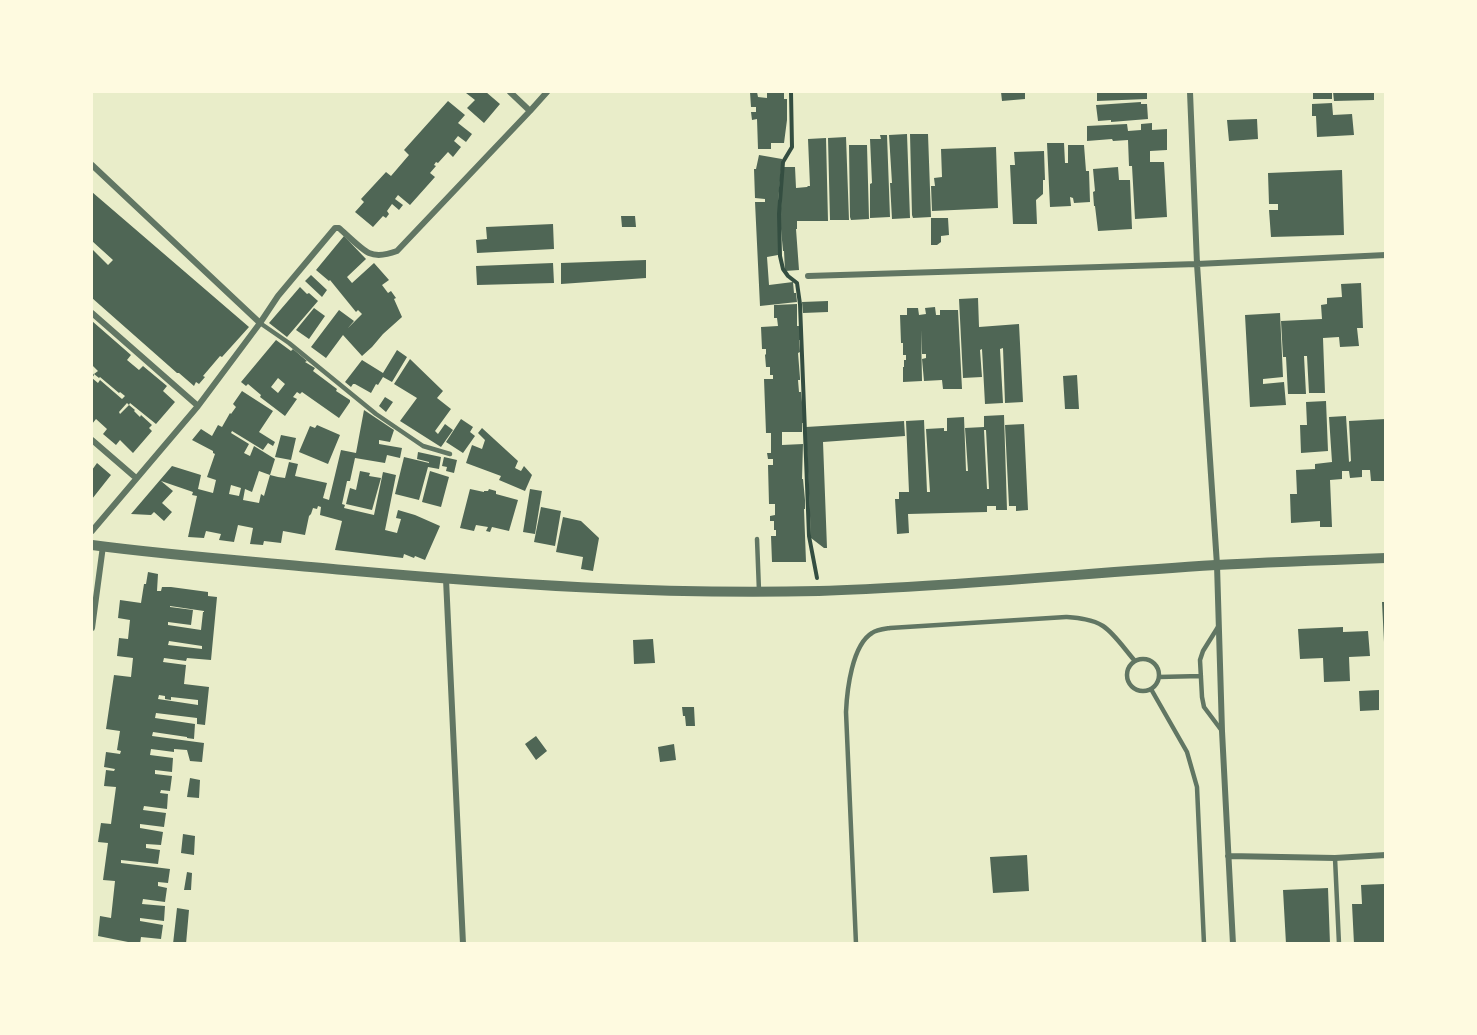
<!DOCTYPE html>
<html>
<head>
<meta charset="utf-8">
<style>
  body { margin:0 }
  #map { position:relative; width:1477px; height:1035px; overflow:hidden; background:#e9edc9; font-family:Helvetica,sans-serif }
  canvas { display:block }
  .frame { position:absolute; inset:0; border:93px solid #fefae0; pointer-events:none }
</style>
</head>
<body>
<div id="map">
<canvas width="1477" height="1035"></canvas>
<div class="frame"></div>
</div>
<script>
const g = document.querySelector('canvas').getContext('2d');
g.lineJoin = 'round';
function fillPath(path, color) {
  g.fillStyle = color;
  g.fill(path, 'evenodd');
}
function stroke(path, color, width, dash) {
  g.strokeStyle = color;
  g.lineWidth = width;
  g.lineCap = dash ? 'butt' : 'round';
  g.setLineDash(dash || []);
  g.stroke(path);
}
fillPath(new Path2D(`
  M468 92H486L500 104 484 123 467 108 475 100 466 93Z
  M750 92H757L758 97 767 98V92H784V99H787V120L784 143H771V149H758L757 119 752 120 751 112H756V107H751Z
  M1001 92H1025V99L1002 101Z
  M1097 92H1147V99L1097 101Z
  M1313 92H1332V99H1313Z
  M1333 92H1374V100L1334 101Z
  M448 101 465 115 458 123 472 134 466 142 458 136 454 141 461 147 453 157 448 152 438 163 436 162 434 165 436 166 430 173 435 177 410 205 398 195 395 199 403 205 399 210 392 204 387 211 389 214 386 218 383 216 373 227 355 212 364 202 361 199 386 172 391 176 409 155 404 150Z
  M1141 102V104H1147L1148 119 1111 122V120L1098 121 1096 105Z
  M1332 103 1333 115 1352 114 1354 135 1317 137 1316 116H1312V104Z
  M1257 119 1258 139 1229 141 1227 120Z
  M1152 123V130L1167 129V150L1150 151V162H1164L1167 217 1135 219 1132 166H1129L1128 140 1113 141 1112 139 1087 141V126L1127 124 1128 131 1141 130V124Z
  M907 134 910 218 892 219 890 183H892L889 135Z
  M910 134H928L931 217 913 218 912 215Z
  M880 135H887L890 217 870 218V184L872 183 870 139H881Z
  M846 137 849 220H830L828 138Z
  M826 138 828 221H797V229H796L799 270 785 271 784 251H783L781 229H780L783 167H795L796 188 807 187 808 186H810L808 139Z
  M1047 143H1064L1065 163H1068V145H1084L1086 171H1089L1090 202 1074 203 1073 198 1070 197 1071 206 1050 207Z
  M849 145H867L869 219 851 220 850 217Z
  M996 147 998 208 932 211 931 186H935L934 178 942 177 941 149Z
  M1044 151 1045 180H1043V194L1036 200 1037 224H1013L1010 165H1015L1014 152Z
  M759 155 782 159 778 202H780L778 255 767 257 769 285 793 282 794 293H796L797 302 760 306 755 202H765V199L755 198 754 169H756Z
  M1118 167 1119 180H1130L1132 229 1098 231 1095 206H1094L1093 192 1095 191 1093 169Z
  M1342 170 1344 235 1271 237 1269 210H1278V204H1269L1268 173Z
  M92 192 249 327 222 357 220 356 203 376 205 377 199 384 196 382 194 386 179 373H177L92 298V249L108 265 113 260 92 241Z
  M621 216H635L636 227H622Z
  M931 218H948L949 235 941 236V242L937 245H931Z
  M553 224 554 249 477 253 476 240 487 239 486 227Z
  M344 236 366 259 347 277 352 283 374 263 389 280 382 285 388 293 391 291 396 298 394 299 402 317 383 334 372 347 362 356 343 335 326 358 311 347 339 310 354 321 348 328 362 314 358 310 356 312 330 280 329 281 316 270Z
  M646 260V278L561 284V263Z
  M553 263 554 283 477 285 476 266Z
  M311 275 327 290 322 297 305 281Z
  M1361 283 1363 328H1357L1359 346 1340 347 1339 337 1323 338 1325 393H1309L1307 356H1304L1306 394H1288L1286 357H1283L1281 321 1322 319 1321 305 1327 304V298L1342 297 1341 284Z
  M300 287 307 294 309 293 318 301 287 337 269 323Z
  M978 298 979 327 1019 324 1023 402 1005 403 1003 348 1000 349 1003 403 985 404 982 349 980 350 982 377 963 378 959 299Z
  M828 301V312L803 313 802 302Z
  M797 304V326H801V340H799L800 352 798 353 800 378V380H798L799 392H801L802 402H803L804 423H802V432H782V445L803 444 802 479H803L805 500V509H804L806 562H772L771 536H776V530H774V521H770V516L775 515V504H769L768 465H773V459H768L767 453H771V433H766L764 379H773V375H770V367H766L765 355 766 354V349H762L761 327 778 326 777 318H774V305Z
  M935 307 936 315H940V310H958L962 389H943L942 380 924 381 922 359 926 358V354H922L921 330 922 381 903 382V367H904V360H906V355H903V343H901L900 315H907V308H918L919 315 926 314 925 308Z
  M314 308 325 316 309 339 296 330Z
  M1280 313 1283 377 1263 379V384L1284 382 1286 405 1250 407 1245 315Z
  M92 321 131 355 127 360 139 370 143 366 167 386 163 391 175 402 156 424 130 403 129 405 127 403 119 412 120 414 129 405 135 410 134 411 140 417 141 415 152 425 149 428 152 431 133 453 120 440 116 445 103 434 107 429 96 419 92 424V372L94 375 92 378 98 383 100 380 122 399 125 396 120 392 119 393 100 377 99 378 94 374 98 371 92 365Z
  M276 340 291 351 293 349 307 361 305 362 315 368 313 371 337 389 336 391 350 400V402L339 418 302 392 300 394 297 392 293 397 297 399 285 416 260 397 261 395 248 384 246 386 241 382ZM278 378 285 384 278 393 271 387Z
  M397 350 407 357 392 382 383 377 378 385 376 384 371 393 355 384H353L351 387 345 382 362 360 383 373Z
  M410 359 443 391 437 398 451 409 435 431 438 434 445 424 453 430 441 447 400 421 417 398 394 384Z
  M1077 375 1079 409H1065L1063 376Z
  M242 391 273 411 259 432 275 442 273 446 268 443 263 450 232 431 231 433 249 444 244 453 250 456 254 446 275 459 270 475 278 477 285 478 289 462 298 464 295 476 327 483 323 498 329 500 341 450 356 453 364 410 394 430 390 442 379 440V444L402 448 400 458 387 455 385 463 355 458 350 481H347L342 504 345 505 344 508 374 515 383 472 396 475 385 530 397 533 401 519 396 518 398 510 415 515 440 526 425 560 415 556 414 558 404 554 403 558 335 550 342 521 320 515 321 507 318 506 317 509 313 508 311 514 309 516 305 535 283 531 281 543 264 541 263 545 250 544 253 528 238 525 234 542 219 540 221 534 206 531 204 538 188 537 197 496 192 495 193 492 161 481 173 491 162 503 172 512 164 521 154 512 151 515 131 514 172 466 201 475 198 489 213 493 216 480 207 477 215 454 213 453V451L192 440 201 429 212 436 218 425 222 427 230 413 231 414 236 407 233 404ZM259 471 270 475 264 496 261 494 259 503 243 500 245 489 252 492ZM231 485 241 488 239 496 229 494Z
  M385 397 393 402 386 412 379 406Z
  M1326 401 1328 451 1301 453 1300 425H1307L1306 402Z
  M1004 415 1007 510H996V506H987V512L908 514 909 533 897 534 895 499H899V492H909L906 421 924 420 927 492H930L926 429 944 428V431H947V418L964 417 966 471H968L965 428 984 427V416ZM984 430H986L989 489H987Z
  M1346 416 1349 462 1351 461 1349 421 1386 419V481H1371L1370 470H1362V477L1350 478 1349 471H1342V479L1330 480 1332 527H1320V521L1291 523 1290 494H1297L1296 470 1315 469V464L1332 462 1329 417Z
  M461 419 473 427 470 432 475 436 463 453 446 442Z
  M904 421 905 436 823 442 827 548H824L811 538 806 427Z
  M1024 424 1028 510 1016 511V506H1009L1005 425Z
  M317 425 340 435 328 464 299 452 310 426 315 428Z
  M482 428 518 461 515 468 521 471 524 466 532 475 525 491 499 480 501 476 466 463 472 445 482 449 485 440 478 433Z
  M281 435 296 438 291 460 275 457Z
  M418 452 441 457 439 469 428 467 419 500 395 494 404 457 429 463V462L417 459Z
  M444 457 457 460 454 473 446 471 447 467 442 466Z
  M97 463 111 475 92 499V470Z
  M360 471 370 473 369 476 381 478 372 510 346 504 350 488 356 490Z
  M430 471 449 477 441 507 422 502Z
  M470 489 484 492V491H488L489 489 496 491V494L518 500 509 531 492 527 490 532 486 531 488 527 476 525 474 531 460 528Z
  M530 489 542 491 535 534 523 532Z
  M541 507 561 511 555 546 534 542Z
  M563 517 581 521 599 538 593 571 581 569 583 557 556 552Z
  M148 572 158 574 157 591H161L162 587H171L208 592V596L217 597 211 660 187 658 186 661 164 658 163 662 186 665 184 684 209 687 205 725 197 724V718L156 713 155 718 195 724 194 739 187 738V737L153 732 152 736 204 743 202 762 190 761 187 750 174 749V752L151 749 150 755 173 758 172 772 155 770V774L172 776 170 791 161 790 160 793 168 794 167 809 144 806 143 810 166 813 164 827 140 824V828L163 832 161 845 146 844V848L160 850 158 864 121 860V863L170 869 168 883 158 882V886L167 888 165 902 143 899 142 904 165 906 164 921 140 918V921L163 925 161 939 141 937 140 944H138L98 936 100 916 111 918 115 881 103 880 108 843 98 842 101 823 111 824 116 787 104 786 106 770 114 771 115 769 104 767 106 752 120 754 121 751 117 750 120 731 106 729 114 675 131 677 133 658 117 656 119 638 128 639 130 620 118 618 120 600 141 603 144 584H146ZM170 606 204 611V612H203L201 630 168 625V622L191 625 193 610 170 607ZM169 641 202 646V649L168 645ZM159 695 165 696V699L171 700V697L198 700V705L158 699Z
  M1382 602H1386V642H1384Z
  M1343 627V632L1368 631 1370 656 1349 657 1350 681 1324 682 1323 658 1300 659 1298 629Z
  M653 639 655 663 634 664 633 640Z
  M1379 690V710L1360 711 1359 691Z
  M682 707H694L695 726H686L685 716H683Z
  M536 736 547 751 536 760 525 744Z
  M674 744 676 760 660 762 658 747Z
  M190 778 200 780 199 798 187 797Z
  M183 834 195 836 194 855 181 853Z
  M1027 855 1029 891 993 893 990 857Z
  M187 872 192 873 191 890H184Z
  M1384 884 1386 902V944H1354L1352 904H1362L1361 885Z
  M1328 888 1330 944H1286L1283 890Z
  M177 908 189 910 186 944H173Z`), '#4f6655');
stroke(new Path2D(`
  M791 92 792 147 783 162 779 214 780 256 783 269 788 276 797 283 800 304 809 536 817 578`), '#344e41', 4);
stroke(new Path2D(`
  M260 323 289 343 376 414 423 446 450 454
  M757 539 759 591
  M1218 627 1203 651 1200 660 1202 697 1204 707 1222 731
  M1127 675a16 16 0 1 1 32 0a16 16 0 1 1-32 0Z
  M1159 677 1201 676
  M1151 689 1187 752 1197 787 1204 944
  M1335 858 1339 944
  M856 944 846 712C847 690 852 645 872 633 876 630 884 629 890 628L1066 617C1078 618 1092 619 1103 626 1114 633 1126 651 1135 661`), '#617663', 4.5);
stroke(new Path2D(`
  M510 92 530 111
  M1190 92 1197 264 1217 565 1222 731 1233 944
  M92 165 260 323
  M808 276 1197 264 1386 255
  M92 313 198 406
  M92 440 136 478
  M92 531 198 406 260 323 278 296 335 228H339C346 234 362 250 369 253 378 257 389 254 397 251L530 111 547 92
  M446 579 463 944
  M92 628 103 546
  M1228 856 1335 858 1386 855`), '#617663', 6);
stroke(new Path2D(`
  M92 545C175 556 260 562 344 570 502 584 661 595 819 591 952 587 1084 573 1216 565 1273 562 1329 560 1386 558`), '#617663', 10);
</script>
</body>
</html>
